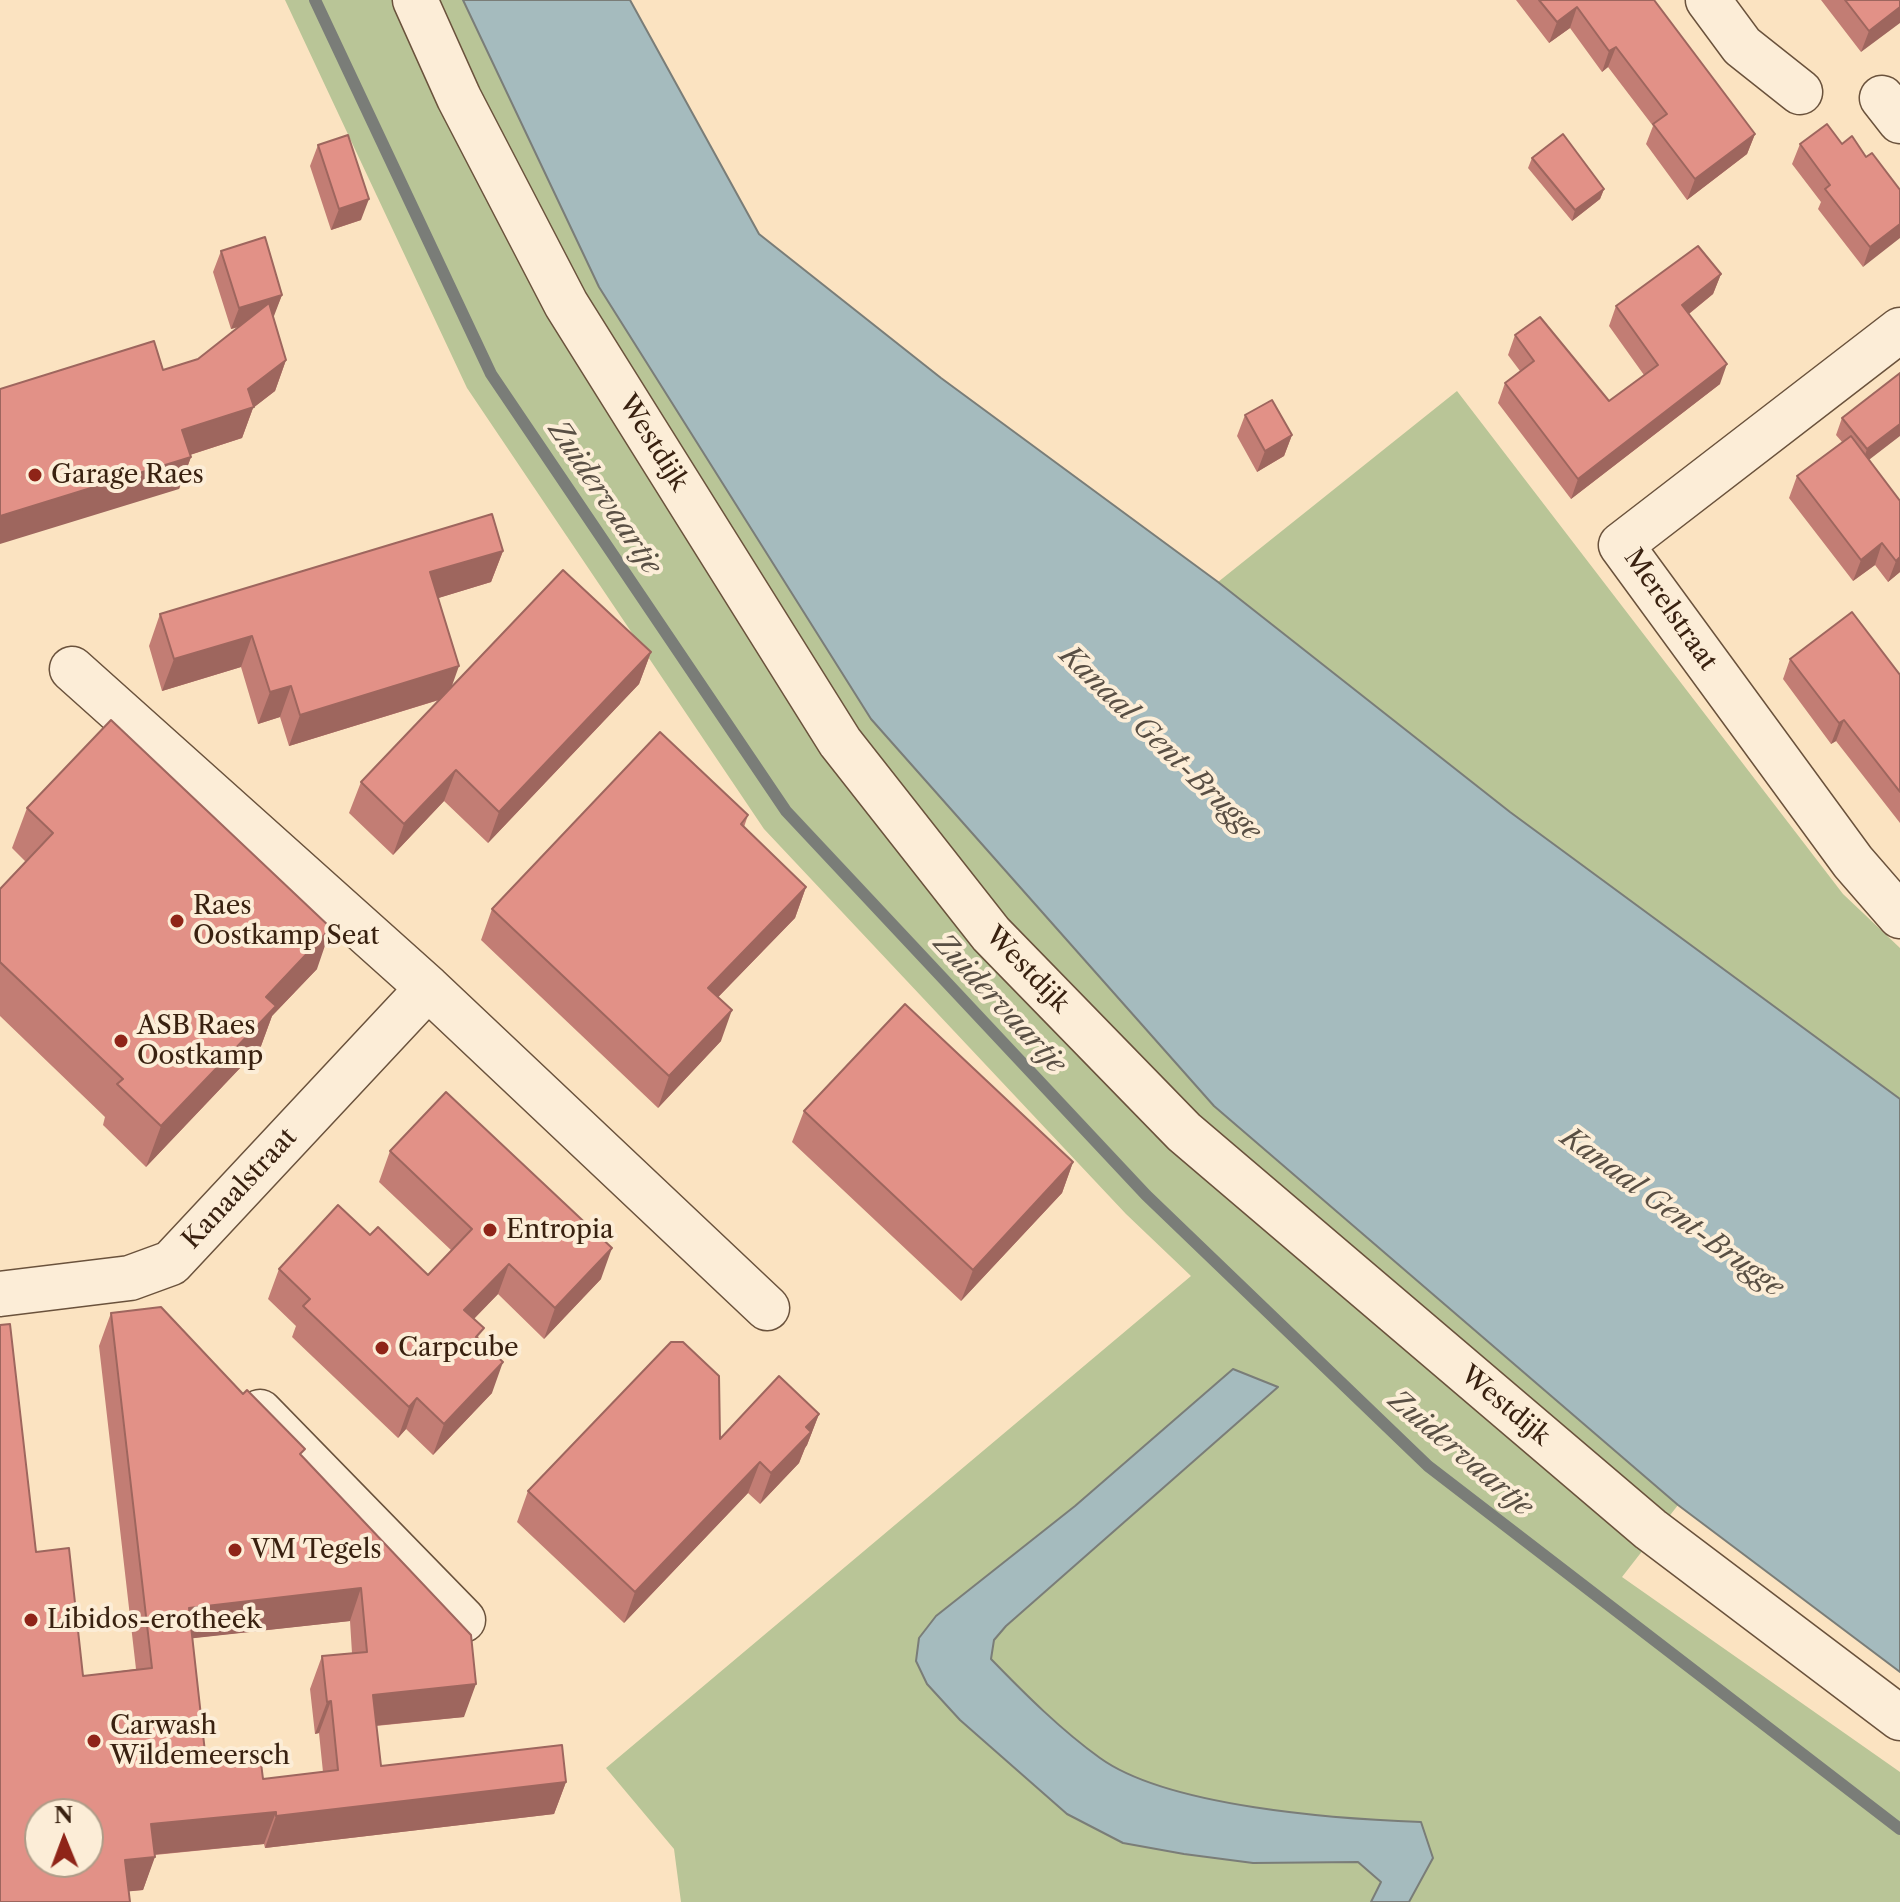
<!DOCTYPE html>
<html>
<head>
<meta charset="utf-8">
<style>
  body { margin:0 }
  #map { position:relative; width:1900px; height:1902px; overflow:hidden; background:#fbe3c1; font-family:"Libre Caslon Text",serif }
  canvas { display:block }
  .north { position:absolute; left:24px; top:1798px; width:80px; height:80px; box-sizing:border-box; background:#fcedd7; border:2px solid #ae9b87; border-radius:50%; rotate:359deg; font-size:22px; font-weight:700; line-height:32px; text-align:center; color:#392110 }
  .north::after { content:''; display:block; margin:auto; width:28px; height:36px; background:#8f2418; clip-path:polygon(50% 0,100% 100%,50% 72%,0 100%) }
</style>
</head>
<body>
<div id="map">
<canvas width="1900" height="1902"></canvas>
<div class="north">N</div>
</div>
<script>
const g = document.querySelector('canvas').getContext('2d');
g.lineJoin = 'round';
function fillPath(path, color) {
  g.fillStyle = color;
  g.fill(path, 'evenodd');
}
function stroke(path, color, width, dash) {
  g.strokeStyle = color;
  g.lineWidth = width;
  g.lineCap = dash ? 'butt' : 'round';
  g.setLineDash(dash || []);
  g.stroke(path);
}
function write(font, color, halo, rows, align = 'center') {
  g.font = font + ' "Libre Caslon Text",serif';
  g.lineWidth = 8;
  g.setLineDash([]);
  g.textBaseline = 'middle';
  g.strokeStyle = halo;
  g.fillStyle = color;
  for (const [text, x, y, turn = 0] of rows) {
    g.save();
    g.translate(x, y);
    g.rotate((+turn || 0) * Math.PI / 180);
    g.textAlign = isNaN(turn) ? turn : align;
    if (halo) g.strokeText(text, 0, 0);
    g.fillText(text, 0, 0);
    g.restore();
  }
}
fillPath(new Path2D(`
  M285 0H463L599 287 871 719 1214 1106 1678 1505 1622 1577 1900 1772V1902H681L674 1849 606 1768 1191 1276 1126 1214 764 829 467 388Z
  M1457 391 1843 894 1900 948V1099L1510 812 1218 582Z`), '#b9c597');
const water = new Path2D(`
  M463 0H630L759 234 941 378 1218 582 1510 812 1900 1099V1672L1678 1505 1214 1106 871 719 599 287Z
  M1233 1369 1278 1387 1006 1626 994 1640 991 1659C1025 1694 1061 1730 1100 1758 1168 1807 1337 1819 1421 1822L1433 1858 1409 1902H1371L1381 1882 1358 1862 1253 1863 1184 1854 1123 1843 1067 1814 960 1720 927 1684 916 1661 919 1638 936 1616 1075 1506Z`);
fillPath(water, '#a5bbbe');
stroke(water, '#7a7d78', 2);
stroke(new Path2D(`
  M315 0 491 374 786 811 1146 1195 1428 1466 1900 1829`), '#7a7d78', 12);
const minor = new Path2D(`
  M415 0 459 98 566 304 840 742 991 934 1184 1132 1650 1529 1900 1718
  M1708 0 1742 46 1800 92
  M1882 98 1900 121
  M1900 330 1621 545 1853 862 1900 916
  M72 669 428 988
  M0 1294 130 1278 171 1263 428 988 767 1308
  M260 1412 463 1620`);
stroke(minor, '#6a523c', 47);
stroke(minor, '#fcedd7', 44);
fillPath(new Path2D(`
  M1516 0H1654L1755 134 1747 154 1687 200 1646 144 1653 126 1608 67 1602 72 1570 28 1549 43Z
  M1821 0H1900L1861 52Z
  M1800 144H1842L1866 157 1900 190 1863 267 1818 209 1821 202 1792 164Z
  M318 145 361 220 331 230 310 166Z
  M1532 158 1604 189 1600 199 1572 221 1528 168Z
  M221 251 282 295 273 316 286 360 275 391 253 408 242 438 190 455 191 457 179 489 163 370 198 359 239 327 231 329 213 272Z
  M1721 274 1713 294 1689 314 1720 384 1571 499 1498 403 1505 383 1520 371 1508 355 1515 335 1609 401 1644 375 1609 326 1616 306Z
  M1900 373 1869 459 1900 572 1888 582 1875 565 1853 581 1789 498 1797 476 1842 442 1836 435 1842 418Z
  M1245 415 1292 435 1284 456 1257 472 1237 436Z
  M503 551 491 582 438 598 451 688 651 652 639 684 488 843 444 801 393 855 349 813 361 782 439 700 289 746 280 717 258 724 241 667 162 691 149 646 160 614Z
  M1790 659 1900 675V823L1836 741 1831 744 1783 679Z
  M27 808 317 969 272 1016 261 1046 146 1167 103 1125 105 1117 0 1016V889L26 862 12 848Z
  M748 815 744 827 806 887 795 918 718 997 721 1041 658 1108 481 940 492 909Z
  M804 1111 1073 1162 1062 1193 961 1301 792 1142Z
  M390 1151 601 1279 544 1339 498 1294 474 1319 492 1393 433 1455 406 1429 398 1438 292 1337 296 1326 268 1299 279 1269 370 1235 428 1275 452 1251 379 1182Z
  M111 1313 302 1456 464 1717 376 1726 381 1766 566 1782 554 1814 265 1848 264 1844 155 1855 143 1890 128 1891 36 1552 83 1676 136 1669 99 1346ZM350 1621 352 1653 322 1656 310 1689 315 1734 319 1733 323 1772 263 1779 206 1761 192 1638Z
  M819 1414 807 1445 805 1448 799 1463 760 1504 748 1493 624 1623 517 1522 528 1491 720 1439Z`), '#c27d74');
fillPath(new Path2D(`
  M1577 7 1570 28 1549 43 1557 22Z
  M1900 7V23L1861 52 1869 31Z
  M1616 47 1608 67 1602 72 1609 51Z
  M1755 134 1747 154 1687 200 1695 179Z
  M1604 189 1600 199 1572 221 1575 210Z
  M369 199 361 220 331 230 339 209Z
  M1900 224V238L1863 267 1870 247Z
  M1721 274 1713 294 1675 325 1682 305Z
  M282 295 274 316 231 329 239 308Z
  M286 360 275 391 253 408 242 438 171 461 182 430 248 389Z
  M1727 364 1720 384 1571 499 1578 479Z
  M1900 424V436L1861 466 1867 449Z
  M1292 435 1284 456 1257 472 1265 451Z
  M191 457 179 489 0 544V516Z
  M1882 543 1875 565 1853 581 1861 560Z
  M503 551 491 582 419 604 430 572Z
  M1900 557V572L1888 582 1896 561Z
  M252 636 241 667 162 691 174 659Z
  M651 652 639 684 488 843 499 812Z
  M459 666 448 697 289 746 300 715Z
  M291 686 280 717 258 724 270 692Z
  M1844 720 1836 741 1831 744 1839 723Z
  M456 770 444 801 393 855 404 824Z
  M806 887 795 918 697 1019 708 988Z
  M331 928 317 969 272 1016 261 1046 146 1167 161 1126 266 997Z
  M732 1010 721 1041 658 1108 669 1076Z
  M1073 1162 1062 1193 961 1301 973 1270Z
  M612 1248 601 1279 544 1339 555 1308Z
  M509 1264 498 1294 453 1340 464 1310Z
  M503 1362 492 1393 433 1455 444 1424Z
  M417 1398 406 1429 398 1438 409 1407Z
  M819 1414 807 1445 805 1448 799 1463 760 1504 771 1473 806 1427Z
  M760 1462 748 1493 624 1623 635 1592Z
  M361 1588 350 1621 177 1640 189 1608Z
  M476 1684 464 1717 361 1727 373 1695Z
  M331 1701 319 1733 315 1734 327 1702Z
  M566 1782 554 1814 265 1848 276 1816Z
  M276 1812 264 1844 139 1856 151 1824Z
  M155 1857 143 1890 113 1893 125 1860Z`), '#9e665e');
const building = new Path2D(`
  M1539 0H1654L1755 134 1695 179 1653 124 1667 114 1616 47 1609 51 1577 7 1557 22Z
  M1845 0H1900V7L1869 31Z
  M1827 124 1842 144 1852 136 1866 157 1872 153 1900 190V224L1870 247 1825 189 1830 185 1800 144Z
  M1563 134 1604 189 1575 210 1532 158Z
  M348 135 369 199 339 209 318 145Z
  M265 237 282 295 239 308 221 251Z
  M1698 246 1721 274 1682 305 1727 364 1578 479 1505 383 1534 361 1515 335 1540 317 1609 401 1658 365 1616 306Z
  M269 303 286 360 248 389 254 407 182 430 191 457 0 516V389L154 341 163 370 198 359Z
  M1900 373V424L1867 449 1842 418Z
  M1272 400 1292 435 1265 451 1245 415Z
  M1851 436 1900 501V557L1896 561 1882 543 1861 560 1797 476Z
  M492 514 503 551 430 572 459 666 300 715 291 686 270 692 252 636 174 659 160 614Z
  M563 570 651 652 499 812 456 770 404 824 361 782Z
  M1852 612 1900 675V792L1844 720 1839 723 1790 659Z
  M111 720 331 928 266 997 276 1006 161 1126 117 1084 123 1079 0 962V889L53 833 27 808Z
  M660 732 748 815 741 824 806 887 708 988 732 1010 669 1076 492 909Z
  M905 1004 1073 1162 973 1270 804 1111Z
  M446 1092 612 1248 555 1308 509 1264 464 1310 484 1328 476 1337 503 1362 444 1424 417 1398 409 1407 303 1306 310 1299 279 1269 338 1205 370 1235 378 1227 428 1275 472 1229 390 1151Z
  M161 1307 243 1394 247 1390 305 1449 300 1454 471 1635 476 1684 373 1695 381 1766 562 1745 566 1782 276 1816V1812L151 1824 155 1857 125 1860 130 1902H0V1325L10 1324 36 1552 69 1548 83 1676 152 1668 111 1313ZM361 1588 367 1652 322 1656 327 1702 331 1701 338 1770 263 1779 260 1755 206 1761 189 1608ZM40 1814H88V1862H40Z
  M671 1342H683L719 1376 720 1439 779 1376 819 1414 806 1427 811 1432 771 1473 760 1462 635 1592 528 1491Z`);
fillPath(building, '#e29187');
stroke(building, '#9e665e', 2);
for (const [x, y, r, color] of [
  [35,475,8,"#8f2418"],
  [177,921,8,"#8f2418"],
  [121,1041,8,"#8f2418"],
  [490,1230,8,"#8f2418"],
  [382,1348,8,"#8f2418"],
  [235,1550,8,"#8f2418"],
  [31,1620,8,"#8f2418"],
  [94,1741,8,"#8f2418"]
]) {
  const dot = new Path2D();
  dot.arc(x, y, r, 0, 2 * Math.PI);
  g.fillStyle = color;
  g.fill(dot);
  stroke(dot, '#fcedd7', 3);
}
write('26px', '#392110', '#fcedd7', [
  ["Westdijk",653,443,58],
  ["Merelstraat",1670,610,55],
  ["Westdijk",1027,970,46],
  ["Kanaalstraat",240,1189,-47],
  ["Westdijk",1505,1406,40]
]);
write('26px', '#392110', '#fcedd7', [
  ["Garage Raes",51,475],
  ["Raes",193,906],
  ["Oostkamp Seat",193,936],
  ["ASB Raes",137,1026],
  ["Oostkamp",137,1056],
  ["Entropia",506,1230],
  ["Carpcube",398,1348],
  ["VM Tegels",251,1550],
  ["Libidos-erotheek",47,1620],
  ["Carwash",110,1726],
  ["Wildemeersch",110,1756]
], 'left');
write('italic 28px', '#594f44', '#fcedd7', [
  ["Zuidervaartje",604,498,56],
  ["Kanaal Gent-Brugge",1160,744,44],
  ["Zuidervaartje",999,1004,47],
  ["Kanaal Gent-Brugge",1672,1213,36],
  ["Zuidervaartje",1460,1454,40]
]);
</script>
</body>
</html>
